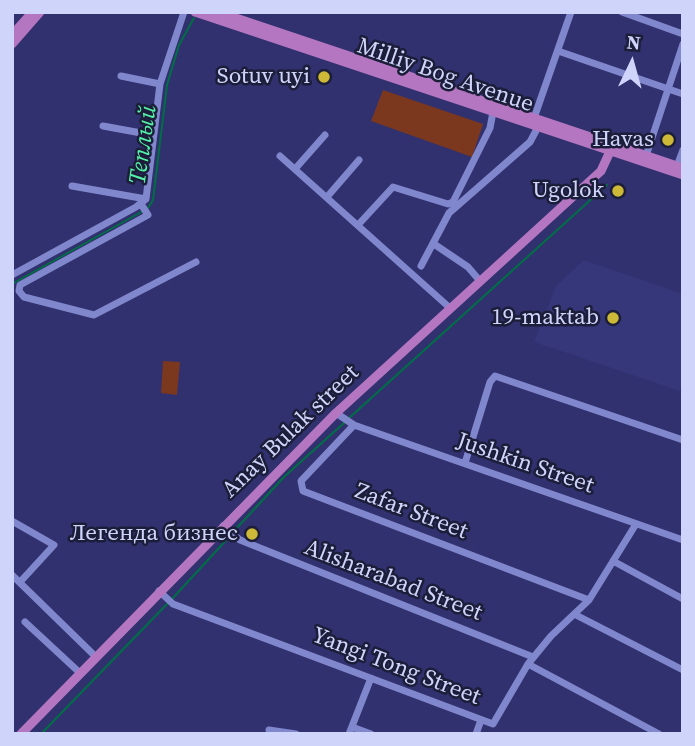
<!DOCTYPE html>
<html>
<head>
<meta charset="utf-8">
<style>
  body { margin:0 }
  #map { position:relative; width:695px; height:746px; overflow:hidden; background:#30316e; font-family:"Source Serif 4",serif }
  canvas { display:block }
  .frame { position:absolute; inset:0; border:14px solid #cfd4fa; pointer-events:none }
  .north { position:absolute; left:597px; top:28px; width:70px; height:70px; -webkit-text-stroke:5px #1c1e39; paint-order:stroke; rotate:5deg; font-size:19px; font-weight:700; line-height:28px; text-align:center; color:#cfd4fa }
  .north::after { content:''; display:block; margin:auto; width:24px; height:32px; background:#cfd4fa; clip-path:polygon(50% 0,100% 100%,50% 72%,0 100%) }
</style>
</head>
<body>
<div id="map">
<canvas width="695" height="746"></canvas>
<div class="frame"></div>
<div class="north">N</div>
</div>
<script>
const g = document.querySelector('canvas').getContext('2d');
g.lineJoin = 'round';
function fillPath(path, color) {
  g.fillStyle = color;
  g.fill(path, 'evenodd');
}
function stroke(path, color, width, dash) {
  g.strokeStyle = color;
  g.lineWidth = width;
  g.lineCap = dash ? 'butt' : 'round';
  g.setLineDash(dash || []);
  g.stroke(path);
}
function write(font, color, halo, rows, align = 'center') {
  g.font = font + ' "Source Serif 4",serif';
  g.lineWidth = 5;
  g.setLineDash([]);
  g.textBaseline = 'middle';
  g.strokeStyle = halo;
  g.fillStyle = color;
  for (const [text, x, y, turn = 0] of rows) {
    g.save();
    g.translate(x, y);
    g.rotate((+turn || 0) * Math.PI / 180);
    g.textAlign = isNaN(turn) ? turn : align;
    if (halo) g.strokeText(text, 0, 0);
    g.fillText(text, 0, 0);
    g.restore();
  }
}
fillPath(new Path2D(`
  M584 260 683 294V380L680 391 534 342 556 286Z`), '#36367b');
fillPath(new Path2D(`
  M383 90 483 124 472 157 371 121Z
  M163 361 180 362 177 395 161 393Z`), '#7c371f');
stroke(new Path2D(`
  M148 208 153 200 167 85 179 45 194 18
  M12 284 143 211
  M348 419 607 185
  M233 532 285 476 344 423
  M172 599 230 536
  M41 734 168 603`), '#006f45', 2);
stroke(new Path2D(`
  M622 12 683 34
  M558 51 683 94
  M121 76 160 84
  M534 118 571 12
  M103 126 152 135
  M280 156 450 308
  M646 156 683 44
  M677 166 683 150
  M295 169 325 135
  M72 186 146 199
  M327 197 359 160
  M141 204 148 215 20 285 19 291 24 297 94 315 196 262
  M358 225 393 187 448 204 453 202 490 128 493 112
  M434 244 468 267 480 281
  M421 266 449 213 530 142 538 127
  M12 275 136 207 146 199 160 84 184 12
  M336 413 354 425 683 540
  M354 425 301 481 303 491 589 600
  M465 463 490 382 495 376 683 440
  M12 521 54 545 21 581
  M223 526 240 540 533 657
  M613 561 683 599
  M12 575 96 657
  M159 591 173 604 493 724 528 664 551 636 589 600 636 524
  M576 615 683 670
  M25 622 80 673
  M528 664 659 734
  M352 727 371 734
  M269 730 296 734
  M349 734 371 678
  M476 734 481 720`), '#8187cd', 7);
stroke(new Path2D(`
  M195 12 683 175
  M218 12 683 168
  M12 35 29 16
  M12 44 40 12
  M21 734 336 413 601 171 613 145`), '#b576c1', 9);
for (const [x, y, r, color] of [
  [324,77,7,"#ceb837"],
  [668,140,7,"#ceb837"],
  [618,191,7,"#ceb837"],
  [613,318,7,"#ceb837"],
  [252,534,7,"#ceb837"]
]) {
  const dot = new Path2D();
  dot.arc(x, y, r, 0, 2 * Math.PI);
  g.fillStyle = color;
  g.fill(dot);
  stroke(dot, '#1c1e39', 2.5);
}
write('23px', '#cfd4fa', '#1c1e39', [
  ["Milliy Bog Avenue",445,76,19],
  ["Anay Bulak street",291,432,-44],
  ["Jushkin Street",525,464,19],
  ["Zafar Street",411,512,21],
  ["Alisharabad Street",393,581,21],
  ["Yangi Tong Street",396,667,21]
]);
write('23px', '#cfd4fa', '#1c1e39', [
  ["Sotuv uyi",310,77],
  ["Havas",654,140],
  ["Ugolok",604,191],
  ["19-maktab",599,318],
  ["Легенда бизнес",238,534]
], 'right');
write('italic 24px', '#54f1a8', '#1c1e39', [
  ["Теплый",144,145,-82]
]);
</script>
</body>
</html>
